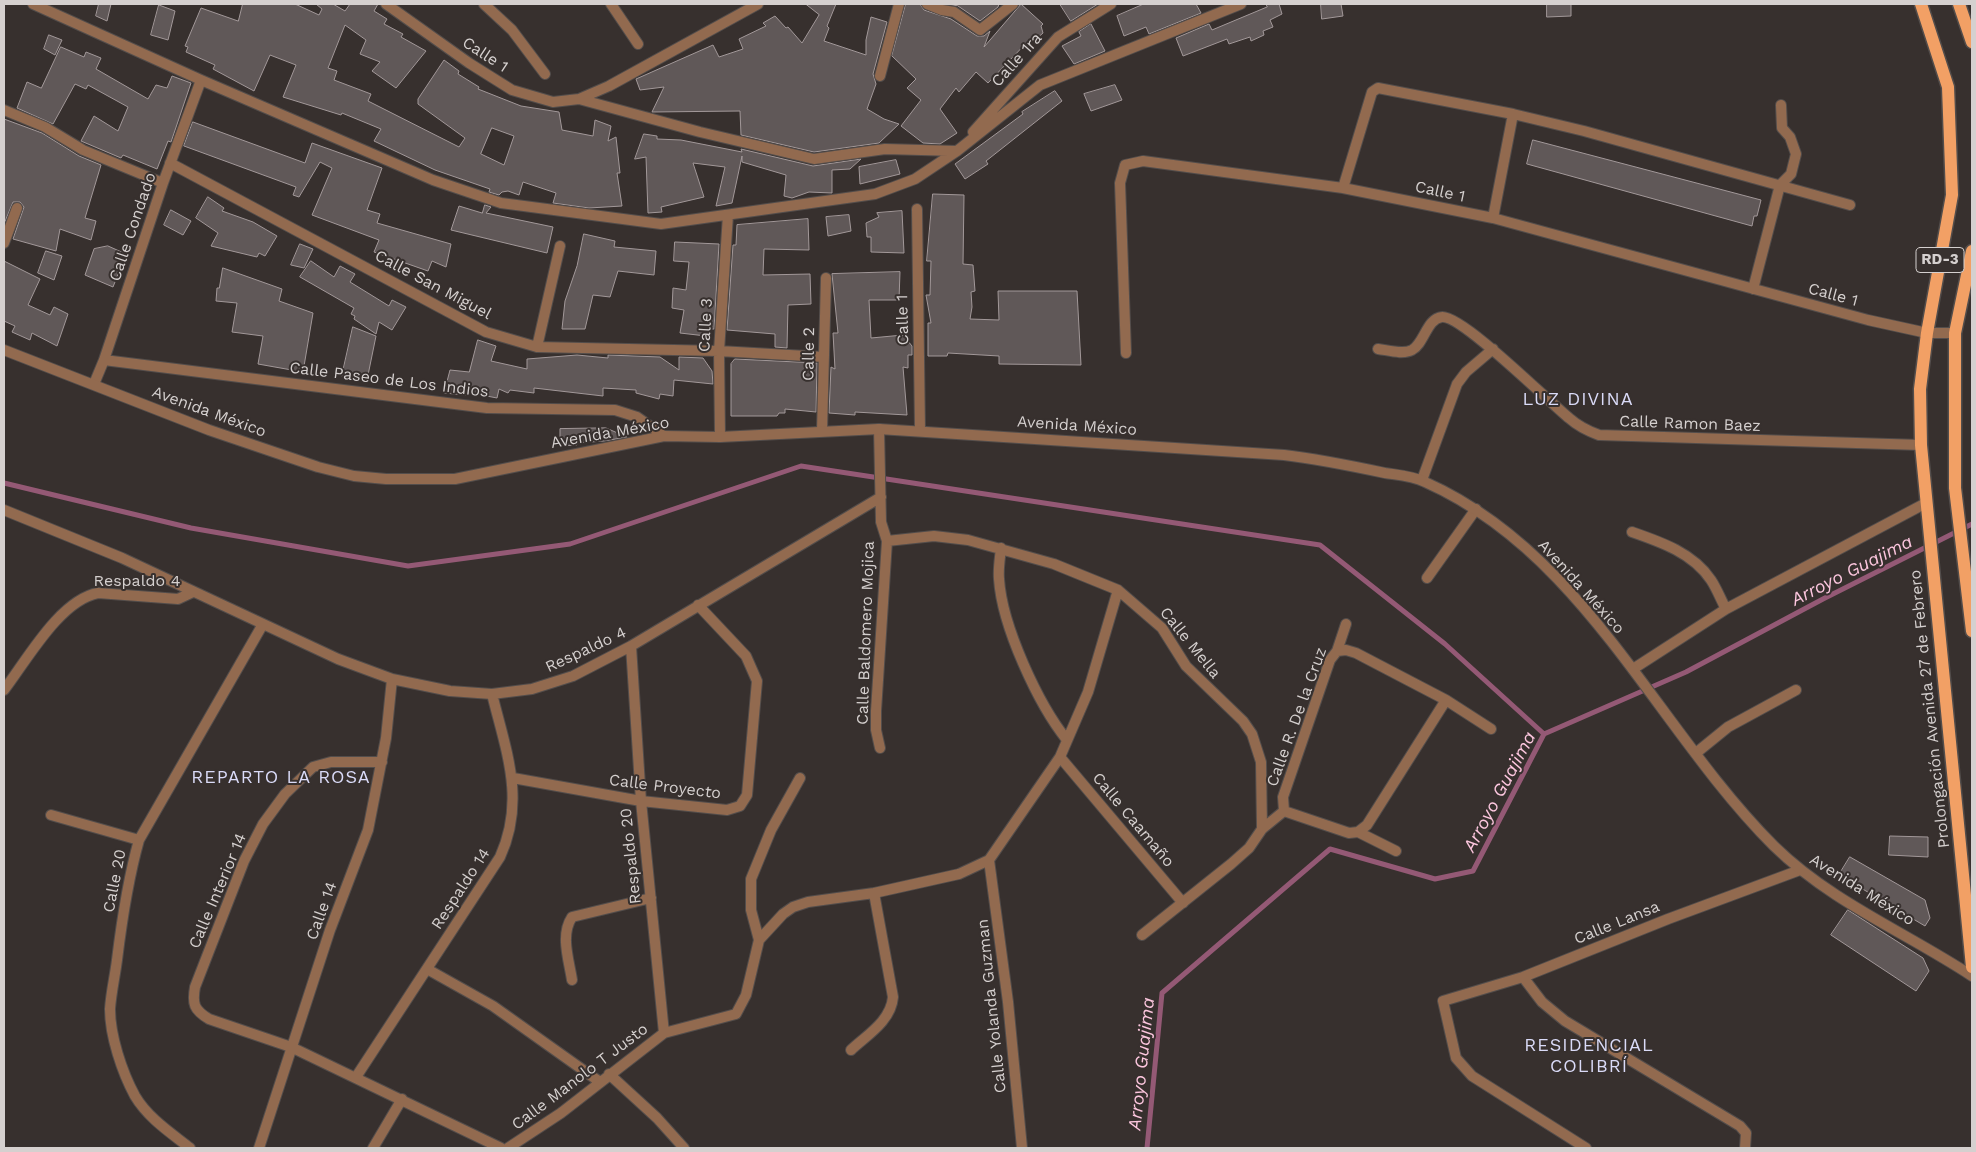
<!DOCTYPE html>
<html>
<head>
<meta charset="utf-8">
<style>
  body { margin:0 }
  #map { position:relative; width:1976px; height:1152px; overflow:hidden; background:#37302e; font-family:"Work Sans",sans-serif }
  canvas { display:block }
  .frame { position:absolute; inset:0; border:5px solid #d5d0cf; pointer-events:none }
</style>
</head>
<body>
<div id="map">
<canvas width="1976" height="1152"></canvas>
<div class="frame"></div>
</div>
<script>
const g = document.querySelector('canvas').getContext('2d');
g.lineJoin = 'round';
function stroke(path, color, width, dash) {
  g.strokeStyle = color;
  g.lineWidth = width;
  g.lineCap = dash ? 'butt' : 'round';
  g.setLineDash(dash || []);
  g.stroke(path);
}
function fillPath(path, color) {
  g.fillStyle = color;
  g.fill(path, 'evenodd');
}
function write(font, color, halo, rows, align = 'center') {
  g.font = font + ' "Work Sans",sans-serif';
  g.lineWidth = 4;
  g.setLineDash([]);
  g.textBaseline = 'middle';
  g.strokeStyle = halo;
  g.fillStyle = color;
  for (const [text, x, y, turn = 0] of rows) {
    g.save();
    g.translate(x, y);
    g.rotate((+turn || 0) * Math.PI / 180);
    g.textAlign = isNaN(turn) ? turn : align;
    if (halo) g.strokeText(text, 0, 0);
    g.fillText(text, 0, 0);
    g.restore();
  }
}
stroke(new Path2D(`
  M4 483 191 528 408 566 570 544 801 466 1320 545 1445 644 1544 734
  M1147 1148 1162 993 1330 849 1435 879 1473 871 1544 734 1686 672 1823 599 1972 524`), '#945975', 5);
const building = new Path2D(`
  M99 4H111L107 21 96 16Z
  M243 4H295L319 15 322 9 316 4H333L345 11 350 4H378L374 11 387 19 384 24 403 34 401 37 426 51 396 88 372 71 380 62 360 54 366 40 345 25 328 68 337 71 334 80 371 94 368 101 459 147 465 138 418 104V99L444 60 459 71 458 74 479 87 478 89 521 106 559 112 562 130 593 136 595 120 611 126 608 141 616 137 620 173H617L622 206 589 208 553 203 556 193 523 182 519 195 508 191 502 192 499 195 489 192 490 189 435 170 374 141 381 129 342 113 341 115 283 97 296 65 270 55 254 91 213 69 215 65 186 52 188 47 185 46 201 8 238 21ZM492 128 514 136 504 165 481 154Z
  M806 4H836L827 26 829 28 824 41 866 55V40L871 17 887 22 873 74 876 84 867 109 884 119 899 124 879 143 814 152 741 135 740 111 652 112 664 87 640 90 636 79 713 45 719 57 743 49 739 39 766 26 763 23 775 16 786 28 788 27 802 43 819 15Z
  M906 4H920L924 10 951 19 977 36H984L990 31 984 47 1021 4 1043 24 1041 26 1043 33 1035 40 1032 37 988 83 976 72 959 92 956 88 940 109 957 133 940 144 923 143 901 126 921 100 907 88 916 79 892 56Z
  M946 4H999L998 7 980 21 958 6Z
  M1060 4H1098L1071 21Z
  M1144 4H1196L1201 13 1149 34 1146 27 1124 36 1117 16Z
  M1266 4H1279L1282 14 1270 20 1273 27 1263 31 1264 35 1251 41 1250 37 1229 44 1227 39 1183 56 1176 38 1209 24 1212 30 1267 7Z
  M1321 4H1341L1343 16 1322 19Z
  M1547 4H1571V16L1547 17Z
  M159 5 175 11 168 40 151 35Z
  M1091 24 1105 51 1074 64 1062 46 1081 36 1079 32Z
  M49 35 62 40 55 55 44 49Z
  M61 47 84 57 86 52 101 58 96 69 148 99 156 85 167 88 172 76 191 83 171 142 168 141 157 169 123 155 121 158 81 141 94 116 118 131 128 107 88 85 86 89 75 84 53 124 17 108 27 82 41 88Z
  M1115 85 1122 100 1091 111 1084 94Z
  M1055 91 1062 101 986 161 988 164 965 179 955 164 1023 114 1022 112Z
  M4 119 42 133 79 156 101 165 85 218 96 221 91 240 60 229 56 251 13 239 24 207 20 202H13L4 224Z
  M193 122 305 163 312 143 382 168 367 210 380 214 377 223 451 244 446 267 432 261 428 271 374 252 379 240 312 215 332 168 320 162 299 197 293 195 296 187 184 146Z
  M644 134 657 136V139L681 140 742 152 741 149 813 166 861 159 850 169 832 170V193L809 192 792 198 784 196 786 175 742 162V156L732 203 716 206 725 167 693 163 704 197 661 207 662 212 648 213 646 157 635 159Z
  M1533 140 1761 200 1757 216H1754L1752 226 1527 164Z
  M896 160 900 174 860 184 859 167Z
  M933 194 964 195 963 264 973 265 975 291 971 292 972 307 970 319 999 320 998 291H1077L1081 365 999 364V356L948 353 947 356H928V323H931L926 295H930L931 261H927Z
  M208 197 224 208 222 211 253 222 277 236 265 256 259 253 257 257 211 246 218 233 196 218Z
  M485 205 491 207 486 213 553 227 547 253 451 230 459 206 482 213Z
  M171 210 191 221 183 235 164 225Z
  M902 211 904 253 871 252V237H867L866 223 879 217 877 213Z
  M849 215 851 231 828 236 826 217Z
  M808 219 809 250 764 249 763 275 810 274 811 304 788 305 787 348 775 347V334L727 330 733 245H736L737 225Z
  M584 234 615 241 614 247 656 251 654 275 618 271 610 297 593 295 585 329H562L565 301 577 266Z
  M675 242 719 244 714 329H707L706 336 680 333 684 310 672 308 673 288 686 290 689 262 674 261Z
  M300 244 313 249 304 268 291 265Z
  M108 246 126 254 113 287 85 275 94 249Z
  M46 251 62 256 54 280 38 273Z
  M4 261 40 279 28 305 50 315 54 307 68 314 57 346 32 333 30 340 12 332 15 326 4 321Z
  M311 261 334 277 340 266 355 274 350 282 389 306 392 300 406 307 392 330 379 322 376 334 354 319 355 316 351 314 354 308 300 277Z
  M223 268 282 289 279 301 313 313 303 372 258 364 263 336 232 332 237 303 216 301 217 288H219Z
  M900 272 899 300H869L871 338 903 335 912 346V355H908V368L903 367 907 415 855 412V415L829 413 831 367 835 369 833 333H838L832 274Z
  M353 327 376 336 367 380 342 376Z
  M478 340 496 346 491 361 527 369V359L577 355 608 358V355L660 357 679 370V357L703 358 712 371 713 384 674 380 673 396 660 394 659 399 636 393V390L603 388V396L534 388V393L510 390 508 393 499 389 497 398 466 392V395L444 393 450 370 469 372Z
  M735 359 817 363 816 412 785 409V413H779L777 416H731V364Z
  M606 428 627 437 604 441 577 443V445L560 446V429Z
  M1890 836 1928 837V857L1889 855Z
  M1850 857 1925 900 1930 918 1925 926 1839 875Z
  M1848 910 1923 958 1929 971 1916 991 1831 935Z`);
fillPath(building, '#605858');
stroke(building, '#a29899', 1);
const minor = new Path2D(`
  M33 4 201 80 433 180 501 203 661 224 875 194 915 179 957 151 1040 85 1241 4
  M386 4 469 63 512 90 553 102 579 99 609 86 758 4
  M484 4 512 30 545 74
  M611 4 638 44
  M927 4 942 10 954 12 980 30 1013 4
  M880 76 899 4
  M579 99 700 132 814 159 885 149 957 151
  M4 110 45 127 83 150 163 183
  M973 132 1058 37 1111 4
  M170 163 486 332 537 347 719 351 824 357
  M1343 188 1372 92 1378 88 1513 114 1584 131 1850 205
  M917 209 920 431
  M1493 218 1513 114
  M4 243 17 208
  M1753 289 1780 185 1791 174 1796 154 1790 137 1782 128 1781 105
  M537 347 560 246
  M1378 349C1387 350 1403 355 1412 350 1424 344 1427 318 1442 317 1462 315 1549 402 1569 418 1578 426 1588 431 1599 435L1921 445
  M1126 353 1120 183 1125 165 1143 161 1343 188 1493 218 1868 320 1927 333H1955
  M104 360 487 408 615 410 637 417 664 436
  M94 384 104 360 163 183 201 80
  M879 429 881 522 887 541 876 711V730L880 748
  M822 431 826 278
  M720 437 719 351 728 215
  M1422 480 1457 384 1466 372 1493 349
  M4 510 122 558 338 659 392 679 450 691 492 694 532 689 573 676 631 646 881 497
  M1632 532C1661 542 1693 553 1711 580 1717 589 1721 600 1726 609
  M887 541 934 536 968 540 1054 564 1118 590 1162 628 1186 666 1243 721 1252 734 1261 762 1262 829
  M1001 548C1000 558 998 569 999 579 1002 626 1038 704 1067 740
  M1427 578 1476 509
  M631 646 641 801 664 1033
  M1337 651 1346 650 1356 653 1446 700 1491 729
  M1633 669 1726 609 1926 503
  M4 690C27 660 60 600 98 593L178 599 193 592
  M1696 753 1728 727 1796 690
  M1060 757 1183 903
  M382 762H331L313 767 285 794 263 824 244 861 195 987C192 1004 194 1010 209 1019L291 1047 501 1148
  M513 778 641 801 727 810 740 806 747 795 757 681 746 656 698 605
  M1284 811 1349 833 1358 832 1396 851
  M51 815 139 840
  M1358 832 1367 825 1446 700
  M989 860 1008 1002 1022 1148
  M1142 935 1231 864 1249 848 1262 829 1284 811 1283 797 1330 660 1337 651 1346 624
  M759 940 751 910V879L771 830 800 778
  M427 969 493 1006 600 1082
  M1523 977 1542 1002 1565 1021 1740 1126 1746 1133 1745 1148
  M572 980C569 960 560 935 572 917L651 898
  M851 1050C867 1035 891 1021 893 997L874 893
  M609 1074 657 1118 684 1148
  M356 1077 500 857C526 800 506 751 492 694
  M190 1148C171 1133 148 1118 135 1096 122 1072 110 1036 110 1009 111 993 115 976 117 960 122 919 128 879 139 840L263 624
  M259 1148 330 930 368 830 386 738 392 679
  M373 1148 402 1099
  M508 1148 561 1113 664 1033 736 1014 746 995 759 940 783 914 793 907 808 902 874 893 959 874 989 860 1060 757 1088 692 1118 590
  M1586 1148 1472 1076 1456 1058 1443 1001 1523 977 1668 919 1800 870`);
const tertiary = new Path2D(`
  M4 350 209 430 318 467 354 476 386 479H455L664 436 720 437 879 429 1284 455C1318 459 1352 466 1385 473 1398 475 1413 476 1425 482 1585 553 1656 728 1774 846 1831 902 1907 933 1972 976`);
const primary = new Path2D(`
  M1921 4 1948 87 1952 195 1927 333 1920 389 1921 445 1972 967
  M1959 4 1972 42
  M1972 251 1955 333V488L1972 631`);
stroke(minor, '#534d4b', 12);
stroke(tertiary, '#534d4b', 12);
stroke(primary, '#534d4b', 15);
stroke(minor, '#926a4f', 10);
stroke(tertiary, '#926a4f', 10);
stroke(primary, '#f2a065', 12);
for (const [x, y, w] of [
  [1940,260,48]
]) {
  const box = new Path2D();
  box.roundRect(x - w / 2, y - 12.5, w, 25, 4);
  g.fillStyle = '#37302e';
  g.fill(box);
  stroke(box, '#d5d0cf', 1);
}
write('bold 15px', '#d5d0cf', null, [
  ["RD-3",1940,260]
]);
write('16px', '#d5d0cf', '#37302e', [
  ["Calle 1",485,55,33],
  ["Calle 1ra",1017,60,-48],
  ["Calle 1",1440,192,12],
  ["Calle Condado",133,227,-71],
  ["Calle San Miguel",433,285,28],
  ["Calle 1",1833,295,15],
  ["Calle 1",903,320,-91],
  ["Calle 3",706,325,-87],
  ["Calle 2",809,354,-89],
  ["Calle Paseo de Los Indios",389,380,7],
  ["Avenida México",209,412,20],
  ["Calle Ramon Baez",1690,424,2],
  ["Avenida México",1077,426,4],
  ["Avenida México",610,433,-10],
  ["Respaldo 4",137,581],
  ["Avenida México",1581,587,48],
  ["Calle Baldomero Mojica",866,633,-88],
  ["Calle Mella",1190,643,51],
  ["Respaldo 4",586,650,-25],
  ["Prolongación Avenida 27 de Febrero",1930,709,-96],
  ["Calle R. De la Cruz",1297,717,-70],
  ["Calle Proyecto",665,787,7],
  ["Calle Caamaño",1133,820,50],
  ["Respaldo 20",631,856,-96],
  ["Calle 20",115,881,-79],
  ["Respaldo 14",461,889,-57],
  ["Avenida México",1862,890,32],
  ["Calle Interior 14",218,891,-67],
  ["Calle 14",322,911,-70],
  ["Calle Lansa",1617,923,-22],
  ["Calle Yolanda Guzman",992,1006,-96],
  ["Calle Manolo T Justo",580,1077,-37]
]);
g.letterSpacing = '1px';
write('18px', '#dadbf8', '#37302e', [
  ["LUZ DIVINA",1578,400],
  ["REPARTO LA ROSA",281,778],
  ["RESIDENCIAL",1589,1046],
  ["COLIBRÍ",1589,1067]
]);
g.letterSpacing = '0px';
write('italic 18px', '#fdc7df', '#37302e', [
  ["Arroyo Guajima",1852,571,-27],
  ["Arroyo Guajima",1500,792,-62],
  ["Arroyo Guajima",1142,1064,-84]
]);
</script>
</body>
</html>
